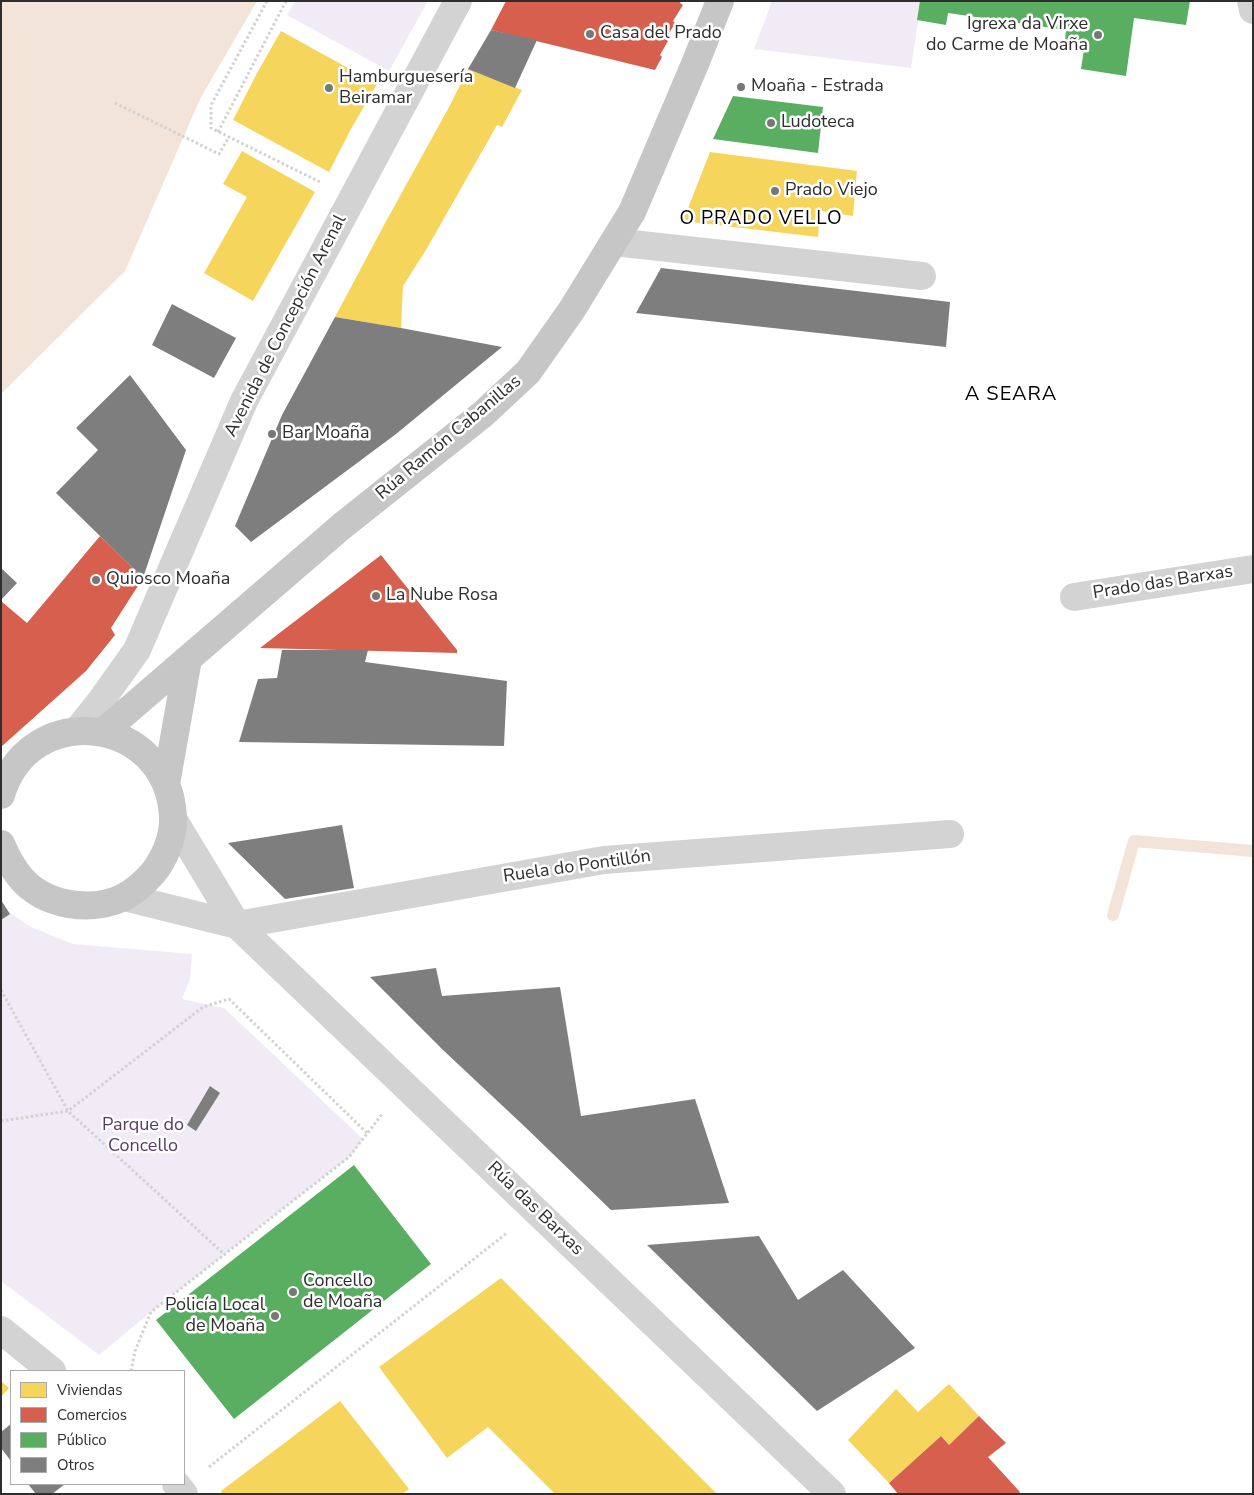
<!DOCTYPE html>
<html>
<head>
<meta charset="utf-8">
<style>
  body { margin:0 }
  #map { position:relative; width:1254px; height:1495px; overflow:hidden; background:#fff; font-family:"Nunito Sans",sans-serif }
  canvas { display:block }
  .frame { position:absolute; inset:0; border:2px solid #2e2e2e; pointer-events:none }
  .legend { position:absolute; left:10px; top:1370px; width:175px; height:115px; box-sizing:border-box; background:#fff; border:1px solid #ababab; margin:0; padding:6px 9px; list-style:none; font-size:15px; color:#2e2e2e }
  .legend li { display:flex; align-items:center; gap:10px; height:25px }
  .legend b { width:25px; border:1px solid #ababab }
</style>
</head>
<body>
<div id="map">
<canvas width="1254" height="1495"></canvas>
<div class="frame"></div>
<ul class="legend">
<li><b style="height:14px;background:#f6d55c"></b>Viviendas</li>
<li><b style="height:14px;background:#d6604d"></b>Comercios</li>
<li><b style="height:14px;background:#5aae61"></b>Público</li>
<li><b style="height:14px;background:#7e7e7e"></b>Otros</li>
</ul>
</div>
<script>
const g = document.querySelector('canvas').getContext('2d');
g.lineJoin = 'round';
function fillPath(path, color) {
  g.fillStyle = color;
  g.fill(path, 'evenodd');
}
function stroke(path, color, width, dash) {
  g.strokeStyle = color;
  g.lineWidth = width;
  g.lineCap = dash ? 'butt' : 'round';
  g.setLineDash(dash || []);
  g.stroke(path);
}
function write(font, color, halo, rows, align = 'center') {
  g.font = font + ' "Nunito Sans",sans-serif';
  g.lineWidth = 5;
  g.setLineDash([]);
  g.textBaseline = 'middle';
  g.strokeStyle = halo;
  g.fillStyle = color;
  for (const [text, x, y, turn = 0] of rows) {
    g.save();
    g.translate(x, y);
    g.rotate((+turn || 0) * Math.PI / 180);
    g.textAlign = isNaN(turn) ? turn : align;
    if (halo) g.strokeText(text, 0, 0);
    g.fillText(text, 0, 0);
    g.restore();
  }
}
fillPath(new Path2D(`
  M295 1H428L389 71 287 15Z
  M772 1H921L911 68 754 49Z
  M1 907 31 927 73 944 192 954 190 979 182 999 224 1008 363 1139 349 1157 151 1312 99 1355 1 1281Z`), '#f0ebf5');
fillPath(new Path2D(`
  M1 1H257L200 99 125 271 1 394Z`), '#f2e4d8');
fillPath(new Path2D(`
  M281 31 377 84 351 129 329 172 233 120 257 73Z
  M468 69 522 90 502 127 497 125 426 250 403 286 401 328 335 317 384 225 449 107Z
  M242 151 315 192 253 301 204 273 247 197 223 184Z
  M710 152 857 171 853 216 820 211 818 237 683 221Z
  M501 1278 717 1494H555L488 1427 447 1458 379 1367Z
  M1 1381 9 1388 1 1397Z
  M949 1384 979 1416 949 1445 941 1436 889 1483 848 1440 896 1389 918 1412Z
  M340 1401 409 1489 402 1494H222L221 1491Z`), '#f6d55c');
fillPath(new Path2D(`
  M506 1H681L680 3 683 5 673 21 675 23 666 39 668 41 660 55 662 57 655 70 491 30Z
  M100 536 143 578 111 628 115 635 86 671 1 747V601L27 623Z
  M381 555 457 650V653L260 648Z
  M979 1416 1006 1443 988 1457 1020 1492 1018 1494H898L889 1483 941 1436 949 1445Z`), '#d6604d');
fillPath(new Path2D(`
  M920 1H1190L1186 25 1134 18 1126 76 1081 69 1085 43 1065 40 1066 30 948 13 946 25 917 20Z
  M733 96 823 107 818 153 713 139Z
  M354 1165 431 1264 234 1419 156 1320Z`), '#5aae61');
stroke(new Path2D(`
  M1113 915 1134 841 1253 851`), '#f2e4d8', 12);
fillPath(new Path2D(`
  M491 30 537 40 515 88 468 69Z
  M661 268 950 302 946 347 636 313Z
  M172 304 236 338 214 378 152 345Z
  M335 317 401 328 502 347 396 434 251 542 235 526 282 415Z
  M130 375 186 450 143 578 56 493 98 450 76 428Z
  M1 568 17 583 1 600Z
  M282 650H368L365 662 507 681 504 746 239 742 258 679 277 678Z
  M342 825 354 888 285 899 228 843Z
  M1 900 10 914 1 920Z
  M436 968 442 996 560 987 581 1116 695 1099 729 1203 611 1210 523 1125 443 1050 370 977Z
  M210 1086 220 1093 196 1131 187 1125Z
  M759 1236 798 1300 843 1270 915 1348 817 1411 647 1245Z
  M11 1424V1461L1 1448V1432Z
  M28 1484H65L52 1494H36Z`), '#7e7e7e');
stroke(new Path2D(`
  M267 1 211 105V128L320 182
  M115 103 219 154 229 137
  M218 132 286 1
  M1 990 68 1111 224 1254
  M1 1121 68 1111 203 1007 229 999 367 1133
  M131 1371 135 1351 151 1312 349 1157 383 1113
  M209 1467 507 1233`), '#d2d2d2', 3, [2.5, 2.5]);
stroke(new Path2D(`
  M1251 1 1253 10
  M614 242 922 276
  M1074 597 1253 569
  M77 731 100 702 137 650 244 401 458 1
  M173 819 237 925 832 1494
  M124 897 237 925 604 860 950 834
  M1 1330 52 1371
  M176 1484 184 1494`), '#d3d3d3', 28);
stroke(new Path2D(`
  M103 732 342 526 483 414 528 372 571 311 632 212 695 64 720 1
  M166 784 188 659
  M1 795C29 699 168 715 173 817 174 836 165 858 153 873 145 882 135 891 124 897 91 913 44 906 20 877 12 867 6 856 1 844`), '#c6c6c6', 28);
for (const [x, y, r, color] of [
  [590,34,5,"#777"],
  [1098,35,5,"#777"],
  [741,87,5,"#777"],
  [329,88,5,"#777"],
  [771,123,5,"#777"],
  [775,191,5,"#777"],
  [272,434,5,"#777"],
  [96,580,5,"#777"],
  [376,596,5,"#777"],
  [293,1292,5,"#777"],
  [275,1316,5,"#777"]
]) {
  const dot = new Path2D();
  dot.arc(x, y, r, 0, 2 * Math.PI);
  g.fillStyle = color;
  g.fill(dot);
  stroke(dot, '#fff', 2);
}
write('18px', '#2e2e2e', '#fff', [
  ["Igrexa da Virxe",1088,25,"right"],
  ["do Carme de Moaña",1088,46,"right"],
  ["Casa del Prado",600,34],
  ["Hamburguesería",339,78],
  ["Beiramar",339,99],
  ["Moaña - Estrada",751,87],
  ["Ludoteca",781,123],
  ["Prado Viejo",785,191],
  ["Bar Moaña",282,434],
  ["Quiosco Moaña",106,580],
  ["La Nube Rosa",386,596],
  ["Concello",303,1282],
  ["de Moaña",303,1303],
  ["Policía Local",265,1306,"right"],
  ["de Moaña",265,1327,"right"]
], 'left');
write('18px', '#2e2e2e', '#fff', [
  ["Avenida de Concepción Arenal",286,326,-63],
  ["Rúa Ramón Cabanillas",449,438,-40],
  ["Prado das Barxas",1163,583,-9],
  ["Ruela do Pontillón",577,867,-8],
  ["Rúa das Barxas",535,1209,44]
]);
write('18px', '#573a6b', '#fff', [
  ["Parque do",143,1126],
  ["Concello",143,1147]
]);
g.letterSpacing = '1px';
write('19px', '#000', '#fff', [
  ["O PRADO VELLO",761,219]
]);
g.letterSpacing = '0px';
g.letterSpacing = '1px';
write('20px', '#000', '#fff', [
  ["A SEARA",1011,395]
]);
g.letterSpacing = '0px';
</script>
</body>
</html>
